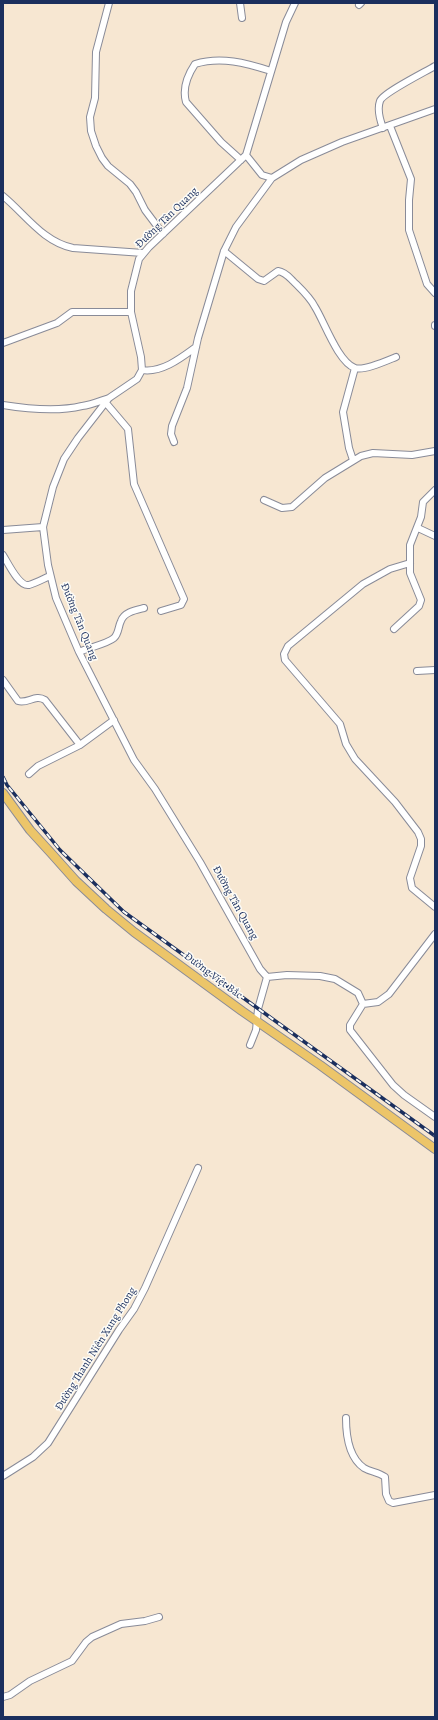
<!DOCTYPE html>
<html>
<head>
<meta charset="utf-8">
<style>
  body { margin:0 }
  #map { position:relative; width:438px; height:1720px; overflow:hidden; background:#f7e7d2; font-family:Alegreya,serif }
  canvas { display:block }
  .frame { position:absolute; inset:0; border:4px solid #1b2f5e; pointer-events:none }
</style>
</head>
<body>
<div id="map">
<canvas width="438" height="1720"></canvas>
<div class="frame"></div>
</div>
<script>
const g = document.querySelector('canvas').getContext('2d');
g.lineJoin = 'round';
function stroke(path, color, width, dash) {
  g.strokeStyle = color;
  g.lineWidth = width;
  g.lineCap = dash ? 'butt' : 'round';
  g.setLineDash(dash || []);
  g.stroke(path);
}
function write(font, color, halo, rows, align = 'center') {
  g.font = font + ' Alegreya,serif';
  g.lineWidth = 3;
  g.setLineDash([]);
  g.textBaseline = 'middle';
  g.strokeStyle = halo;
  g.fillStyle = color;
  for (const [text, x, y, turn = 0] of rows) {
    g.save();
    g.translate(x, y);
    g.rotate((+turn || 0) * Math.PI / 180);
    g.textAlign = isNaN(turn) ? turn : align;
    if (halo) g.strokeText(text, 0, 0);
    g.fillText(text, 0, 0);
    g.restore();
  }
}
const minor = new Path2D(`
  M109 3 96 52 95 98 90 117 91 131 96 146 102 158 108 166 130 184 136 192 145 210 163 234
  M240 3 242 18
  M359 5 361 3
  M390 126 411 179 409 200V230L427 284 435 293
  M383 128C380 120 377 109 380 101 383 93 425 72 435 66
  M246 155 262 175 272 178 301 160 342 142 435 109
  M241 160 221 142 186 102C182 88 187 76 195 64 221 56 246 63 271 71
  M3 196C25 214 43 242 73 248L143 253
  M224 251 258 279 264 281 278 271C285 272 289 277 293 281 301 289 310 297 315 307 324 321 338 362 355 368 364 371 386 361 396 357
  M435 326V325
  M3 343 57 323 72 312H131
  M142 370C162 373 181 358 196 347
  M106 403 128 429 134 484 184 599 181 605 161 611
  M3 405C28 409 57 412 82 406 91 405 100 401 109 398
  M174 442 171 434 172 426 187 388 198 338 224 251 236 227 272 178
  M353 460 349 448 343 412 355 368
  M264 500 282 508 292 507 325 478 361 456 373 453 412 455 435 451
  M418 528 435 536
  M3 530 43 527
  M3 555C8 563 19 587 29 585 36 583 43 579 50 576
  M410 563 390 569 363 584 288 646 284 654 285 660 340 724 346 744 355 759 395 802 418 832 421 839V846L410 878 412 888 435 907
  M394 629 419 606 421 600 410 573V545L421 517 423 502 435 490
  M79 652C87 648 107 644 114 638 119 633 118 627 121 621 124 612 136 610 144 608
  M417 671 435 670
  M3 680 18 701C28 704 35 694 45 700L80 745
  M29 774 38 766 80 745 114 720
  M267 977 260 969 200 862 155 789 134 760 79 652 56 598 48 565 43 527 53 487 64 459 78 438 109 398 137 379 142 370 141 357 131 312V291L139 259 149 247 246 155 286 22 295 3
  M267 977 287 975 320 976 335 979 358 993 363 1004 378 1002 389 994 435 934
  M363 1004 350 1025V1030L393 1085 404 1095 435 1117
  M250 1045 256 1030 258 1009 267 977
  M346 1418C346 1435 348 1457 364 1468 371 1472 378 1472 385 1477L386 1494 389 1501 393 1503 435 1495
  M3 1476 33 1457 48 1443 119 1330 134 1309 145 1288 198 1168
  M3 1697 10 1695 30 1681 72 1661 86 1642 92 1637 121 1624 145 1621 159 1617`);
const major = new Path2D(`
  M3 793 30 830 51 853 76 881 106 909 134 932 242 1011 320 1065 435 1149`);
stroke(minor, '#898b98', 8);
stroke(major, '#898b98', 10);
stroke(minor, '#fff', 6);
stroke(major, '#ecc569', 8);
const rail = new Path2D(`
  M3 777 7 785 60 850 124 912 435 1136`);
stroke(rail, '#1b2f5e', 3.5);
stroke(rail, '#fdfcf7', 2, [6]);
write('11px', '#1b2f5e', '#fdfcf7', [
  ["Đường Tân Quang",167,218,-44],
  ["Đường Tân Quang",79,622,68],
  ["Đường Tân Quang",235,903,61],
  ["Đường Việt Bắc",213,976,37],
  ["Đường Thanh Niên Xung Phong",96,1349,-58]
]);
</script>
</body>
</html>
